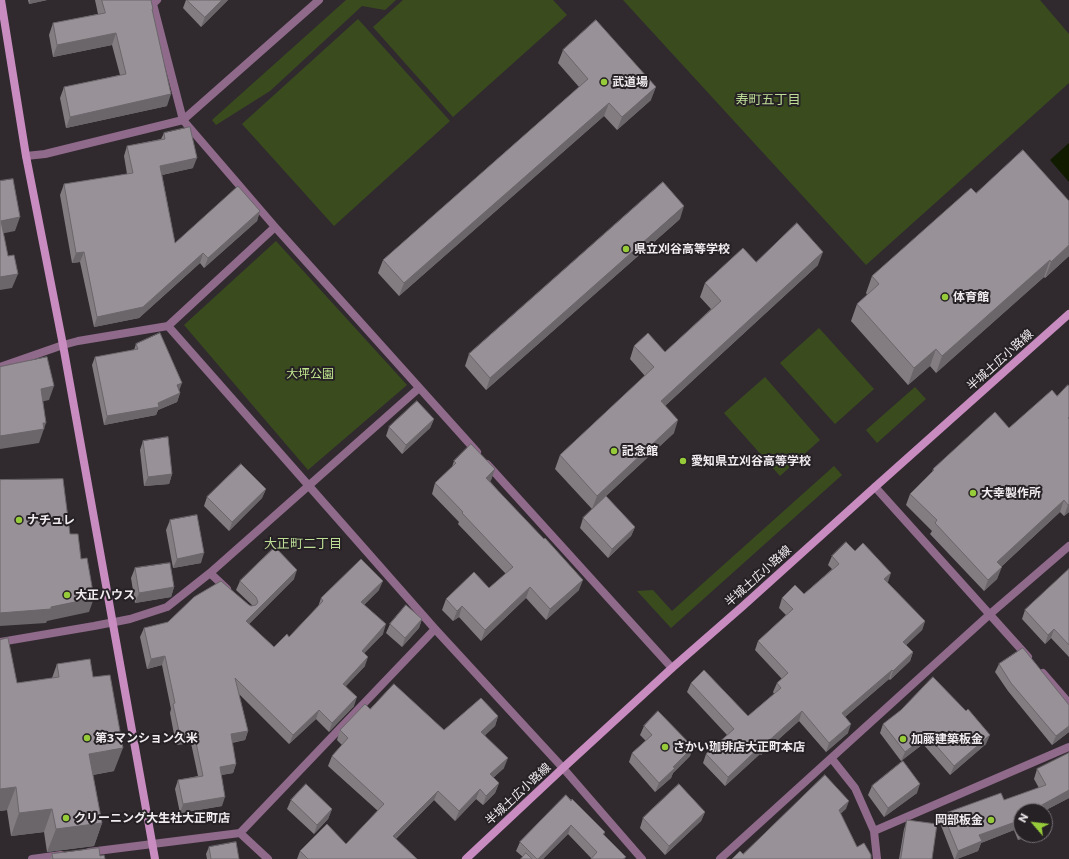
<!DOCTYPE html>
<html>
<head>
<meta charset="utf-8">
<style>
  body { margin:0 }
  #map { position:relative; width:1069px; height:859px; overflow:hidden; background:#302a2f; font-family:Commissioner,sans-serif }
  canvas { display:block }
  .north { position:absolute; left:1013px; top:803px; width:40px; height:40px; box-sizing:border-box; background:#262125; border:1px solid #777276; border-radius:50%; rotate:298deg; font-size:11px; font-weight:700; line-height:16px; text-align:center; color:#f0ecef }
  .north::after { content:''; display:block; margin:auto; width:14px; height:18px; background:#96cc39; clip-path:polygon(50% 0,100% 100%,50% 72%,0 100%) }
</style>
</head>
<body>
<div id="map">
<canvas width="1069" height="859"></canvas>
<div class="north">N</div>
</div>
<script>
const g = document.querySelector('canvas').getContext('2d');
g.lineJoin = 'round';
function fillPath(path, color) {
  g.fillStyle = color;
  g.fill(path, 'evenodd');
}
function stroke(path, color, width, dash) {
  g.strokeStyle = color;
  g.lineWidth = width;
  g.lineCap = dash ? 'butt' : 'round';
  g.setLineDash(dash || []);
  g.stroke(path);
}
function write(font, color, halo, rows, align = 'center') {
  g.font = font + ' Commissioner,"Noto Sans JP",sans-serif';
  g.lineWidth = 4;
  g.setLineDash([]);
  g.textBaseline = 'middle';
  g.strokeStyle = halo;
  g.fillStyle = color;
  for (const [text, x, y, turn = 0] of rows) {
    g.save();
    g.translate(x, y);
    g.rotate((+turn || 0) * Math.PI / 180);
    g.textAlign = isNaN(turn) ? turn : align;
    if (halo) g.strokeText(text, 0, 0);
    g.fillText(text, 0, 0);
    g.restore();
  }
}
fillPath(new Path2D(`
  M346 0H396L385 10 362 6 270 91 216 125 212 120Z
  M403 0H553L567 15 453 117 373 27Z
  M623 0H1040L1069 34V83L866 265Z
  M358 19 450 121 334 226 242 124Z
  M276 241 407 385 308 470 184 325Z
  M819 328 874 389 835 424 780 363Z
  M765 377 820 440 780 476 724 413Z
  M915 387 926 399 877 443 866 430Z
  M834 466 842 475 671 628 637 591 653 590 672 611Z`), '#3a4c1e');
fillPath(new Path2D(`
  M1069 143V182L1050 160Z`), '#101b00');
stroke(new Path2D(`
  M157 0 153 4 183 120 275 227 477 452
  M26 156 45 154 183 120 319 0
  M168 326 435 629 563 768 642 859
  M0 367 63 345 78 341 168 326 275 227
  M487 464 672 668
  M875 487 1028 657
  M210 573 227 589
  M0 642 94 626 130 619 167 607 210 573 419 388
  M1043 673 1069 703
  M832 759 855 788 874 831 877 859
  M874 831 1069 747
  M240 833 268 859
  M89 852 240 833 435 629
  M32 859 61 855
  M720 859 990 614 1069 546`), '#906a8b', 8);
stroke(new Path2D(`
  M1 0 26 156 63 345 155 859
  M466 859 563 768 672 668 743 606 875 487 1069 314`), '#c98cc1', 8);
fillPath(new Path2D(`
  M28 0H47L29 4Z
  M95 0H151L152 12 167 106 66 128 60 98 64 87 120 75 112 45 53 57 49 35 53 23 98 14Z
  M186 0H228L201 27 183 8Z
  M563 50 651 100 617 130 604 116 399 296 378 273 383 260 579 87 558 63Z
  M164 133 193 168 162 175 175 243 260 211 257 221 204 268 200 263 139 318 94 327 80 262 72 263 60 195 64 184 127 174 124 156 127 146 161 139Z
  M976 193 1069 201V256L1045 278 1044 277 936 373 930 366 908 385 851 321 857 304 867 295 866 293 872 276Z
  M680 219 486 390 465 366 469 354Z
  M756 262 818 265 665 406 674 433 592 509 555 469 560 455 645 376 630 359 634 346 665 352 711 309 700 297 705 283Z
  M136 344 179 391 180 393 177 402 158 410 156 415 104 425 92 365 95 357 134 350Z
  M1069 386V512L1064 516 1060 512 1001 567 997 579 984 591 930 534 932 531 906 505 910 494 932 472 933 469 1009 428 1057 396Z
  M434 419 430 428 402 454 386 436 389 427Z
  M143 441 172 474 169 484 144 486 140 450Z
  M454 461 495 469 491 480 490 481 579 590 546 620 526 598 481 641 459 617 453 621 442 610 446 599 489 588 506 574 458 524 459 522 432 494 435 483 452 467Z
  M266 489 262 498 229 531 204 506 207 497Z
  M583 518 635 527 631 536 608 558 580 528Z
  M170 520 201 563 173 568 166 530Z
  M855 551 888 582H887L925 621 922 630 906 645 913 652 910 661 890 680 889 679 845 717 848 733 826 752 799 721 761 755 760 754 725 786 703 763 706 754 727 735 687 692 691 683 748 716 774 694 773 692 777 683 782 679 755 650 758 641 786 615 779 608 782 598 804 594 832 569 828 565 832 556Z
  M135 568 174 587 171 597 135 603 131 578Z
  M1069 569V657L1051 638 1045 644 1022 619 1025 610Z
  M294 579 249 624 274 647 289 637 318 607 321 598 379 590 364 605 383 634 364 653 365 666 346 686 354 706 329 732 316 719 289 744 239 694 248 731 245 740 232 743 236 764 233 773 221 775 222 806 180 813 175 789 178 780 198 776 191 743 176 745 170 713 171 709 162 665 147 669 140 637 144 628 249 605 251 606H253L236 590 240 581Z
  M422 619 419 628 402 647 386 633 390 624Z
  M0 640 17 683 52 678 57 664 93 677 114 771 93 775 102 823 94 846 47 852 44 832 11 836 7 810 0 811Z
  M999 664 1069 705V732L1052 745 1008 691 995 672Z
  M498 716 495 726 485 735 504 768 493 778 499 783 495 793 483 805 476 799 455 821 434 800 396 839 417 859H297L300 851 346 844 378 811 328 766 332 756 342 745 337 740 340 730H444Z
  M883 724 986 744 950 775 923 744 901 761 880 733Z
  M644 726 693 747 690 756 673 773 671 778 655 792 629 762 632 753 646 741 640 735Z
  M1069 753V798L1044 811H1021V835H1032L1018 840 1014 830 981 843 978 851 957 859H954L940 823 943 814 1004 800 1039 788 1034 779 1037 769Z
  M872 786 917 793 884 817 868 795Z
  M566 795 605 832 604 835 625 859 591 858 568 834 543 859H521L523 857 516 851 520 842Z
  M291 800 332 809 328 819 314 834 287 809Z
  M705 812 701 821 665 855 640 828 643 818Z
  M907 820 932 859H899L904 829Z
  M209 847 239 859H207L206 854Z
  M52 854 100 856 105 859H50Z`), '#837d82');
fillPath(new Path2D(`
  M30 0H47L29 4Z
  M222 0H228L201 27 205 17Z
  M116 33 112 45 53 57 57 45Z
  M656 87 651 100 617 130 622 117Z
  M171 94 167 106 66 128 70 117Z
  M609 103 604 116 399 296 404 283Z
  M197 158 193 168 157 176 160 166Z
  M684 206 680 219 486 390 490 378Z
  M260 211 257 221 204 268 208 258Z
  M20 217 15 231 0 234 1 221Z
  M1069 245V256L1045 278 1051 262Z
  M84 252 80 262 72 263 76 253Z
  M823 252 818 265 656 414 661 401Z
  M203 253 200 263 139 318 94 327 97 317Z
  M1050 260 1044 277 936 373 942 356Z
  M18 274 12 288 0 290V277Z
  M936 349 930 366 908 385 914 368Z
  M182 383 179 391 177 385Z
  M54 386 49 400 36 403 41 389Z
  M180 393 177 402 158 410 156 415 104 425 107 416 158 403Z
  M434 419 430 428 402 454 406 445Z
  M678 420 674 433 592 509 597 496Z
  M43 423H46L39 443 0 449V436Z
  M495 469 491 480 482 489 486 478Z
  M172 474 169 484 144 486 148 477Z
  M266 489 262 498 229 531 232 522Z
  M1064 500 1060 512 993 574 997 562Z
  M1069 504V512L1064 516 1068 505Z
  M635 527 631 536 608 558 612 549Z
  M204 553 201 563 173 568 177 559Z
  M1002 567 997 579 984 591 988 580Z
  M297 570 294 579 243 630 246 621Z
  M891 573 888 582 881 588 884 579Z
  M583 580 579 590 546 620 550 609Z
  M383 581 379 590 357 611 361 602Z
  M174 587 171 597 135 603 139 593Z
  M530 587 526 598 481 641 485 630Z
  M94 598 89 612 47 621 46 623 0 626V613L51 607Z
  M462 606 459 617 453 621 457 611Z
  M422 619 419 628 402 647 405 638Z
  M925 621 922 630 900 651 903 642Z
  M386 624 383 634 358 660 362 651Z
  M1054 629 1051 638 1045 644 1048 635Z
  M913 652 910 661 890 680 893 671Z
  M165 656 162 665 147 669 151 659Z
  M368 657 365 666 339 693 343 684Z
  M892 670 889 679 839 722 842 713Z
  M357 697 354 706 329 732 332 723Z
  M319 710 316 719 289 744 293 735Z
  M802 711 799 721 761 755 764 745Z
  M498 716 495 726 478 742 481 732Z
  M851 724 848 733 826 752 829 743Z
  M1069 726V732L1052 745 1056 736Z
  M248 731 245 740 227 743 231 734Z
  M194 733 191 743 176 745 180 736Z
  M927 735 923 744 901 761 905 752Z
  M990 735 986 744 950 775 954 766Z
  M763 744 760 754 725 786 728 777Z
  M693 747 690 756 673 773 671 778 655 792 659 783 673 767Z
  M123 748 114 771 81 777 89 754Z
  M508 758 504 768 486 784 490 774Z
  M236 764 233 773 216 776 220 767Z
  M499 783 495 793 483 805 486 796Z
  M920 784 917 793 884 817 888 808Z
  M16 787 7 810 0 811V789Z
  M480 789 476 799 455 821 459 811Z
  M1069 790V798L1044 811H1038L1040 806Z
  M438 791 434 800 389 845 393 836Z
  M225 797 222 806 180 813 183 804Z
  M849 801 846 809 836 818 839 810Z
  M52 809 44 832 11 836 19 813Z
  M332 809 328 819 314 834 317 825Z
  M705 812 701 821 665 855 669 846Z
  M1018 821 1014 830 981 843 978 851 957 859H955L958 851 979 835Z
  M102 823 94 846 47 852 56 829Z
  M571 825 568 834 543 859H538Z
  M1021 831V835H1032L1018 840Z`), '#6a666a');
const building = new Path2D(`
  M102 0H151L153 9H152L171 94 70 117 64 87 126 74 116 33 57 45 53 23 105 13Z
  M187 0H222L205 17Z
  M596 20 656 87 622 117 609 103 404 283 383 260 588 79 563 50Z
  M190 127 197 158 160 166 175 243 238 186 260 211 208 258 203 253 143 307 97 317 84 252 76 253 64 184 133 173 127 146 165 139 164 133Z
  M1023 150 1069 201V245L1051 262 1050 260 942 356 936 349 914 368 857 304 879 284 872 276 971 188 976 193Z
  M13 179 20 217 1 221 8 256 14 255 18 274 0 277V181Z
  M663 182 684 206 490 378 469 354Z
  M797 223 823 252 661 401 678 420 597 496 560 455 654 367 634 346 648 333 665 352 721 301 705 283 743 248 756 262Z
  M160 333 182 383 177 385 180 393 158 403 159 407 107 416 95 357 138 349 136 344Z
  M47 357 54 386 41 389 46 423H43L44 429 0 436V367Z
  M1068 385 1069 386V417L1068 418 1069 419V504L1068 505 1064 500 997 562 1002 567 988 580 935 523 937 520 910 494 934 470 933 469 995 412 1009 428 1052 390 1057 396Z
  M417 401 434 419 406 445 389 427Z
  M168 437 172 474 148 477 143 441Z
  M471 444 495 469 486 478 544 539 545 538 583 580 550 609 530 587 485 630 462 606 457 611 446 599 474 572 489 588 513 567 462 513 463 512 435 483 456 463 454 461Z
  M241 464 266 489 232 522 207 497Z
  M63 479 70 534H78L81 559 87 558 94 598 51 607V609L0 613V480Z
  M606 496 635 527 612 549 583 518Z
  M197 515 204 553 177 559 170 520Z
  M846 542 855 551 863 543 891 573 884 579 925 621 903 642 913 652 893 671 892 670 842 713 851 724 829 743 802 711 764 745 763 744 728 777 706 754 734 729 691 683 704 670 748 716 781 688 777 683 788 673 758 641 793 609 782 598 795 585 804 594 839 564 832 556Z
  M275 547 297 570 246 621 274 647 287 634 289 637 323 601 321 598 361 559 383 581 361 602 386 624 362 651 368 657 343 684 357 697 332 723 319 710 293 735 235 678 248 731 231 734 236 764 220 767 225 797 183 804 178 780 203 776 194 733 180 736 173 704 175 703 165 656 151 659 144 628 168 622 194 597 221 581 249 605 251 606 256 605 258 602 256 597 240 581Z
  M170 563 174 587 139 593 135 568Z
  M1069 569V645L1054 629 1048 635 1025 610Z
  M406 605 422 619 405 638 390 624Z
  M8 638 17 683 59 677 57 664 90 659 93 677 110 675 123 748 89 754 102 823 56 829 52 809 19 813 16 787 0 789V640Z
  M1023 648 1069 705V726L1056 736 1011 683 999 664Z
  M933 677 966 711 968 709 990 735 954 766 927 735 905 752 883 724 901 710Z
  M394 684 444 730 481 698 498 716 481 732 508 758 490 774 499 783 486 796 480 789 459 811 438 791 393 836 417 859H308L300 851 327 824 346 844 384 804 332 756 348 738 340 730 365 704 370 709Z
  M658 711 693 747 673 767 675 768 659 783 632 753 652 735 644 726Z
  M1069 753V790L1040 806 1042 811H1021V831L1018 821 979 835 982 841 958 851 943 814 1001 793 1004 800 1046 785 1037 769Z
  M903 761 920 784 888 808 872 786Z
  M825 775 849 801 839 810 857 847 864 843 871 855V859H732L740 851 743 854Z
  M306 784 332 809 317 825 291 800Z
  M679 784 705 812 669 846 643 818Z
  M566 795 571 801 572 799 605 832 603 834 626 857 623 859H591L597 852 571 825 538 859H537L520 842Z
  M907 820 937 824 932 859H901Z
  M236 842 239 859H211L209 847Z
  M99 848 100 856 104 855 105 859H53L52 854Z
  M526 853 532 859H521Z`);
fillPath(building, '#989197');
stroke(building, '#6a666a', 1);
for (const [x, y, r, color] of [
  [604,82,4,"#96cc39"],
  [626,249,4,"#96cc39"],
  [945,297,4,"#96cc39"],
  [614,451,4,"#96cc39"],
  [683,461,4,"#96cc39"],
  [973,493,4,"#96cc39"],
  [19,520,4,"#96cc39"],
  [67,595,4,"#96cc39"],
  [87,738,4,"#96cc39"],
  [903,739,4,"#96cc39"],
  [665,747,4,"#96cc39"],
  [66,818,4,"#96cc39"],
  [991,820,4,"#96cc39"]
]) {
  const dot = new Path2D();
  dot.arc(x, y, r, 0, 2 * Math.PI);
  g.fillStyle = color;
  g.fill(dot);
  stroke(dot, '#262125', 1.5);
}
write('bold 12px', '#f0ecef', '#262125', [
  ["武道場",612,82],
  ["県立刈谷高等学校",634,249],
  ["体育館",953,297],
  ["記念館",622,451],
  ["愛知県立刈谷高等学校",691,461],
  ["大幸製作所",981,493],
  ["ナチュレ",27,520],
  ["大正ハウス",75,595],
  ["第3マンション久米",95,738],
  ["加藤建築板金",911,739],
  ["さかい珈琲店大正町本店",673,747],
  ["クリーニング大生社大正町店",74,818],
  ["岡部板金",983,820,"right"]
], 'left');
write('12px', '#f0ecef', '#262125', [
  ["半城土広小路線",1000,360,-42],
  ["半城土広小路線",758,576,-42],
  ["半城土広小路線",518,794,-43]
]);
write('12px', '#c2e890', '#262125', [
  ["大坪公園",310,374]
]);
write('13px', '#bddd96', '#262125', [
  ["寿町五丁目",768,100],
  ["大正町二丁目",303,544]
]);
</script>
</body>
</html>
